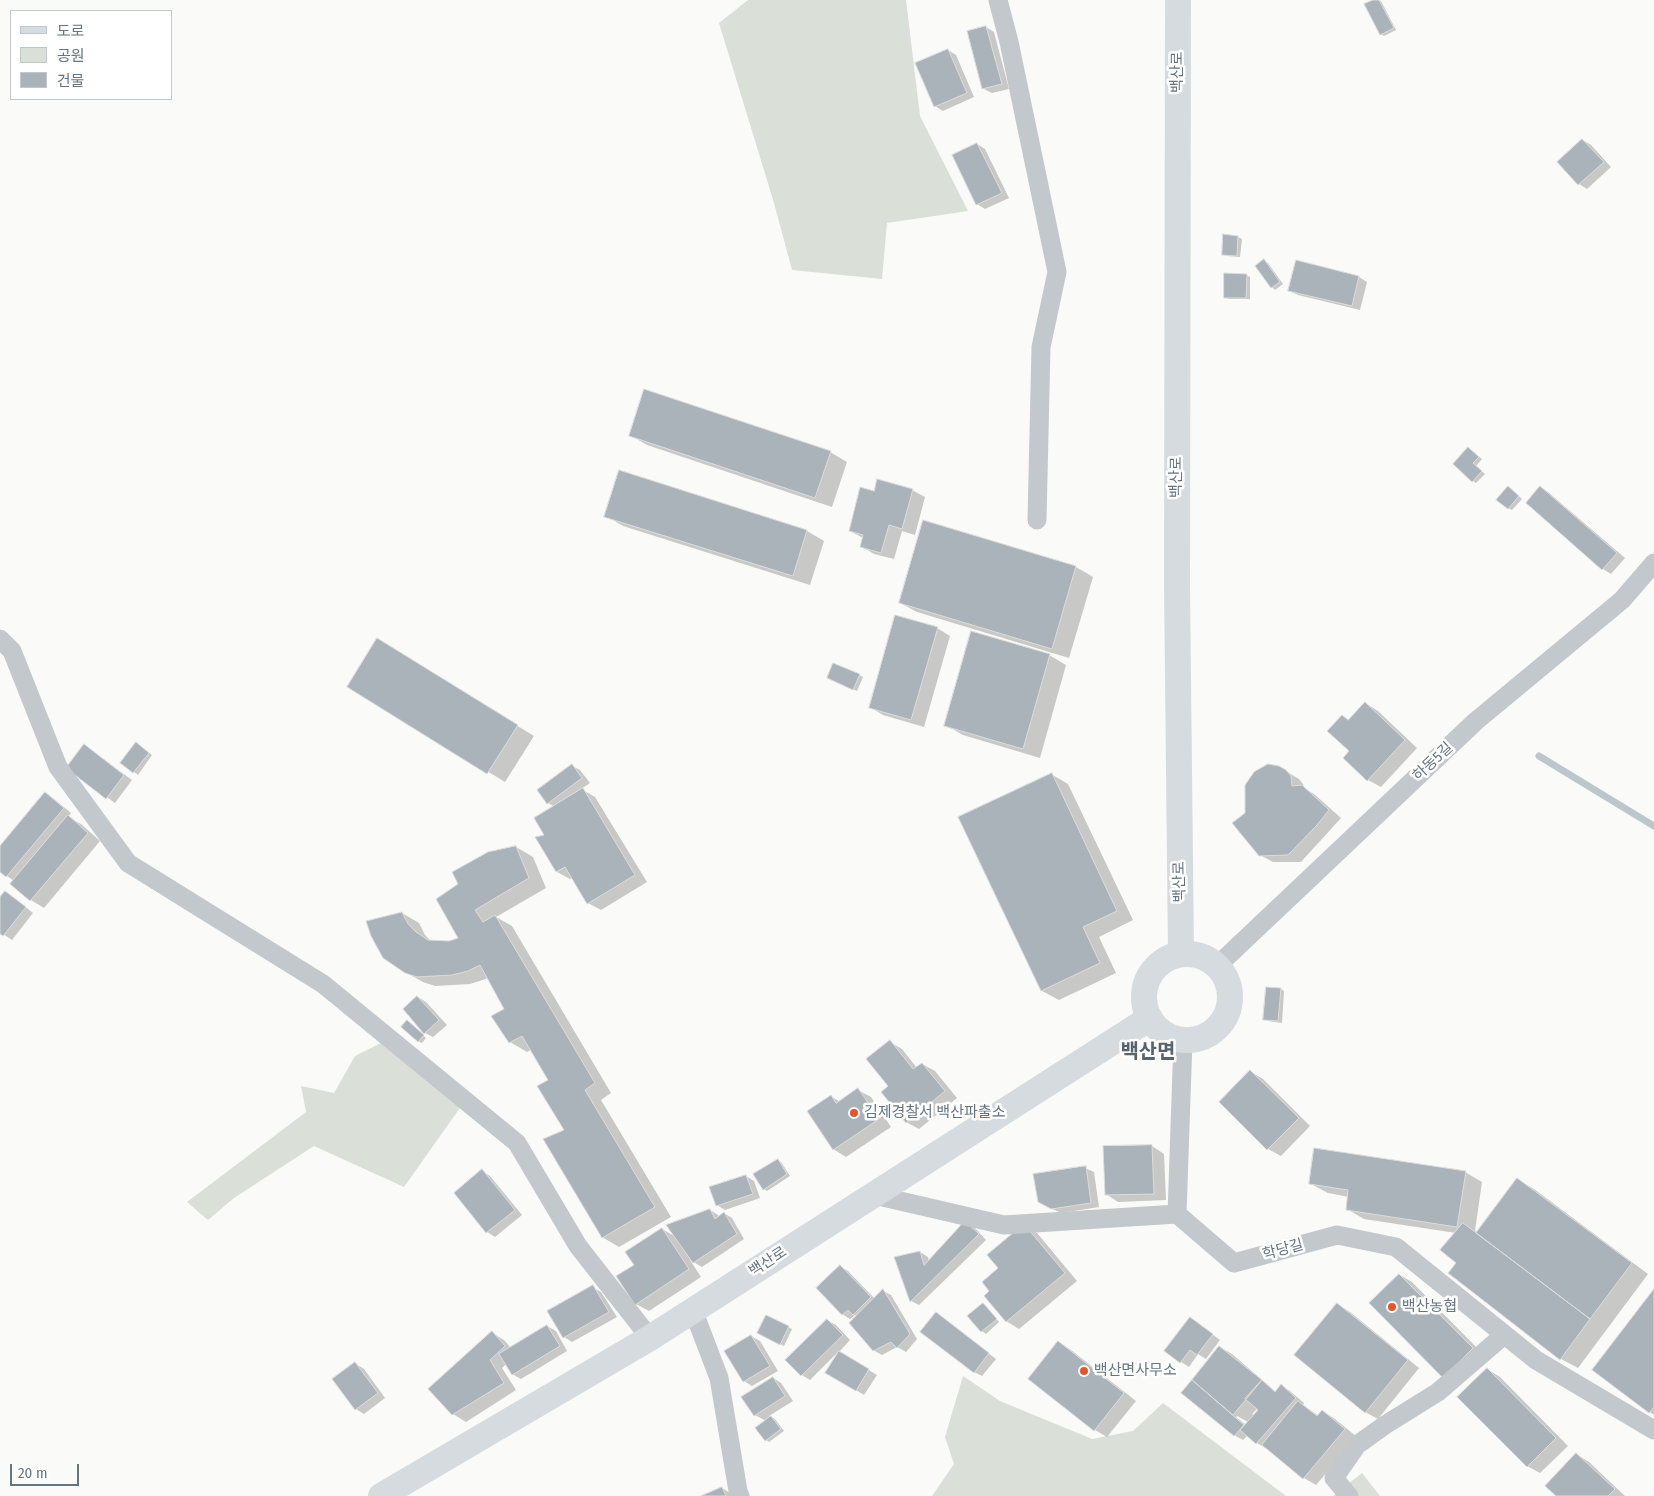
<!DOCTYPE html>
<html>
<head>
<meta charset="utf-8">
<style>
  body { margin:0 }
  #map { position:relative; width:1654px; height:1496px; overflow:hidden; background:#fafaf8; font-family:"Fira Sans Condensed","Noto Sans KR",sans-serif }
  canvas { display:block }
  .legend { position:absolute; left:10px; top:10px; width:162px; height:90px; box-sizing:border-box; background:#fff; border:1px solid #c1c8cd; margin:0; padding:6px 9px; list-style:none; font-size:15px; color:#657683 }
  .legend li { display:flex; align-items:center; gap:10px; height:25px }
  .legend b { width:25px; border:1px solid #c1c8cd }
  .scale { position:absolute; left:10px; top:1464px; width:69px; height:22px; box-sizing:border-box; border:2px solid #657683; border-top:0; padding-left:6px; font-size:15px; line-height:18px; white-space:nowrap; color:#657683; -webkit-text-stroke:4px #fff; paint-order:stroke }
</style>
</head>
<body>
<div id="map">
<canvas width="1654" height="1496"></canvas>
<ul class="legend">
<li><b style="height:6px;background:#d6dbdf"></b>도로</li>
<li><b style="height:14px;background:#dadfd7"></b>공원</li>
<li><b style="height:14px;background:#aab3b9"></b>건물</li>
</ul>
<div class="scale">20 m</div>
</div>
<script>
const g = document.querySelector('canvas').getContext('2d');
g.lineJoin = 'round';
function fillPath(path, color) {
  g.fillStyle = color;
  g.fill(path, 'evenodd');
}
function stroke(path, color, width, dash) {
  g.strokeStyle = color;
  g.lineWidth = width;
  g.lineCap = dash ? 'butt' : 'round';
  g.setLineDash(dash || []);
  g.stroke(path);
}
function write(font, color, halo, rows, align = 'center') {
  g.font = font + ' "Fira Sans Condensed","Noto Sans KR",sans-serif';
  g.lineWidth = 5;
  g.setLineDash([]);
  g.textBaseline = 'middle';
  g.strokeStyle = halo;
  g.fillStyle = color;
  for (const [text, x, y, turn = 0] of rows) {
    g.save();
    g.translate(x, y);
    g.rotate((+turn || 0) * Math.PI / 180);
    g.textAlign = isNaN(turn) ? turn : align;
    if (halo) g.strokeText(text, 0, 0);
    g.fillText(text, 0, 0);
    g.restore();
  }
}
fillPath(new Path2D(`
  M748 0H906L920 116 968 211 887 223 882 279 792 270 774 203 719 23Z
  M383 1042 462 1105 404 1187 314 1146 234 1198 208 1220 187 1202 306 1112 301 1086 334 1093 355 1056Z
  M963 1376 1000 1401 1092 1439 1133 1431 1163 1403 1286 1496H932L954 1464 945 1437Z
  M1362 1473 1380 1496H1333Z`), '#dadfd7');
fillPath(new Path2D(`
  M1375 0 1381 1 1396 30 1384 36 1381 34Z
  M986 27 994 32 1009 89 992 93 984 89 968 32Z
  M948 50 956 55 974 97 943 111 935 106Z
  M1583 140 1591 145 1611 167 1587 189 1579 184 1559 162Z
  M977 144 985 149 1009 198 985 209 977 204Z
  M1225 236 1238 237 1242 239 1240 257 1227 256 1224 254Z
  M1264 261 1268 263 1283 284 1275 290 1272 287Z
  M1246 275 1250 277V299H1229L1225 297Z
  M1359 277 1367 282 1360 310 1298 295 1290 291Z
  M630 435 830 452 847 462 832 507 647 445Z
  M1472 451 1482 459 1476 466 1485 474 1476 483 1473 481Z
  M620 472 807 531 824 541 810 585 623 526 606 516Z
  M1540 487 1548 492 1625 558 1611 574 1603 569 1527 502Z
  M912 490 925 497 915 535 902 531 894 559 874 554 861 546 863 538 850 531 875 492Z
  M1512 490 1522 499 1512 510 1508 508Z
  M1076 567 1093 577 1069 658 917 612 900 603Z
  M937 628 950 636 924 727 883 715 870 707Z
  M394 650 534 736 505 782 349 687Z
  M1049 655 1066 665 1040 758 963 735 946 725Z
  M859 675 863 677 857 691 832 680Z
  M1365 703 1378 711 1417 748 1381 787 1368 780 1345 758 1351 751 1342 716 1349 720Z
  M84 745 132 780 115 803 67 768Z
  M140 746 152 755 138 775 122 763Z
  M572 766 580 770 590 783 581 789 595 797 647 882 601 910 588 903 573 877 570 879 557 872 537 838 546 836 555 807 548 803Z
  M1279 767 1299 779 1303 784 1304 788 1314 794 1341 818 1301 862H1273L1260 855 1246 813Z
  M1051 774 1068 784 1133 920 1099 937 1116 973 1059 1000 1042 991Z
  M45 793 53 798 71 813 68 817 81 824 100 841 44 908 31 900 12 884 14 881 0 871V848Z
  M516 847 533 857 546 888 496 917 512 926 611 1093 601 1100 671 1217 619 1247 602 1237 549 1080 532 1049 527 1052 510 1042 506 1009 489 978 470 984 435 986 423 982 405 972 402 913 419 923 425 935 431 941 449 942 460 938 438 899Z
  M13 897 33 913 12 940 0 932V899Z
  M1281 989 1284 991 1282 1023 1268 1021 1264 1019Z
  M418 997 426 1002 447 1025 433 1037 425 1033Z
  M411 1024 426 1038 422 1043 418 1041Z
  M890 1042 902 1049 917 1068 922 1064 935 1071 957 1098 919 1129 906 1122 890 1087Z
  M1251 1072 1263 1079 1310 1126 1281 1156 1268 1149Z
  M858 1090 871 1097 891 1127 846 1157 833 1149 831 1096 840 1102Z
  M1152 1146 1164 1154 1166 1200 1118 1202 1106 1194Z
  M778 1160 781 1162 790 1176 767 1191 764 1189Z
  M1085 1168 1094 1172 1099 1207 1061 1213 1048 1207Z
  M482 1171 490 1176 522 1215 495 1237 487 1232Z
  M1465 1172 1482 1182 1475 1231 1478 1233 1518 1180 1534 1189 1648 1274 1578 1368 1561 1359 1457 1263 1456 1233 1364 1219 1347 1209 1349 1197 1328 1193 1311 1184Z
  M746 1176 754 1181 760 1198 725 1210 717 1205Z
  M710 1210 718 1215 719 1217 724 1213 732 1218 744 1239 702 1267 690 1260 701 1277 649 1311 636 1304 635 1265 662 1229 676 1237Z
  M965 1223 974 1227 986 1240 919 1305 911 1301 896 1258 920 1252 928 1257 929 1262Z
  M1024 1226 1037 1233 1077 1281 1019 1329 1006 1321 991 1291 1000 1269Z
  M840 1266 848 1271 875 1299 883 1291 891 1295 917 1339 906 1352 897 1347 882 1355 873 1350 858 1316 855 1315 850 1319 842 1314Z
  M1400 1275 1412 1282 1485 1356 1457 1384Z
  M592 1287 601 1292 617 1317 572 1342 564 1337Z
  M1654 1291V1415L1594 1370Z
  M983 1304 986 1306 999 1322 986 1334 982 1331 969 1316Z
  M1337 1304 1350 1312 1419 1368 1378 1419 1365 1412Z
  M936 1313 996 1359 982 1376 974 1372Z
  M766 1316 792 1329 784 1346 762 1335Z
  M1190 1318 1220 1340 1206 1359 1198 1354 1189 1367 1181 1362Z
  M827 1320 836 1325 850 1340 839 1352 877 1375 864 1395 827 1372 838 1352 810 1380 802 1375Z
  M547 1326 556 1331 567 1351 521 1379 512 1374 506 1364 502 1368 516 1390 466 1422 453 1414 492 1333 504 1340 511 1348Z
  M751 1336 760 1341 778 1371 752 1386 744 1381 726 1352Z
  M1059 1342 1071 1350 1136 1401 1107 1437 1095 1430Z
  M1220 1347 1232 1354 1276 1392 1281 1386 1290 1391 1304 1403 1303 1405 1319 1416 1323 1411 1335 1419 1357 1437 1316 1485 1304 1478 1266 1446 1265 1448 1257 1443 1248 1435 1243 1440 1234 1435 1196 1385ZM1258 1408 1259 1409 1254 1415 1252 1414ZM1237 1416 1248 1422 1246 1425 1236 1417Z
  M356 1364 364 1369 385 1398 364 1414 356 1409Z
  M1487 1369 1500 1377 1568 1446 1540 1473 1527 1466Z
  M773 1378 781 1383 793 1401 769 1416 775 1419 784 1431 769 1442 766 1440V1421L755 1415Z
  M1576 1454 1589 1462 1625 1496H1558Z
  M722 1488 730 1493 732 1496H704Z`), '#0003');
stroke(new Path2D(`
  M1539 756 1654 826`), '#bbc7cb', 7);
const building = new Path2D(`
  M1373 0H1379L1394 28 1380 35 1364 4Z
  M986 26 1002 84 982 89 967 31Z
  M948 49 967 93 934 107 915 63Z
  M1582 139 1604 162 1578 185 1557 162Z
  M977 143 1002 193 976 205 952 155Z
  M1223 234 1238 236 1237 256 1222 255Z
  M1264 259 1280 282 1271 288 1255 266Z
  M1296 260 1359 276 1352 306 1288 291Z
  M1224 273 1247 274 1246 298H1224Z
  M644 389 831 451 815 498 629 436Z
  M1468 447 1479 457 1473 463 1482 471 1472 482 1453 464Z
  M619 470 807 530 793 576 604 517Z
  M877 479 913 489 902 529 889 525 881 553 860 547 863 535 849 531 860 487 874 491Z
  M1508 486 1519 496 1508 509 1496 500Z
  M1540 486 1617 553 1602 570 1526 503Z
  M923 520 1076 566 1052 649 899 603Z
  M895 615 938 627 911 720 869 708Z
  M971 631 1050 654 1023 749 944 726Z
  M377 638 518 725 487 774 347 687Z
  M833 663 860 674 853 690 827 678Z
  M1365 702 1405 740 1367 781 1343 758 1349 751 1327 731 1342 715 1348 720Z
  M136 742 149 753 133 773 120 763Z
  M84 744 124 775 106 799 66 768Z
  M572 764 582 778 547 804 537 790Z
  M1268 764 1279 766 1286 770 1291 776 1292 786 1302 785 1329 810 1317 825 1288 855 1259 856 1232 823 1245 813V785L1254 772Z
  M1052 773 1117 911 1083 927 1100 963 1041 991 958 817Z
  M583 788 635 875 587 904 565 867 556 872 535 837 544 835 534 818Z
  M45 792 64 808 6 877 0 872V846Z
  M68 815 88 833 30 901 10 884Z
  M516 846 529 878 475 910 483 922 495 915 595 1083 585 1090 655 1207 602 1238 543 1139 564 1130 537 1086 548 1080 522 1036 509 1043 491 1016 504 1009 480 965 468 971 452 975 417 977 405 973 383 958 371 936 366 921 402 912 408 924 416 932 428 940 449 941 458 938 436 899 458 884 452 872 488 852Z
  M5 891 26 907 3 936 0 934V897Z
  M1266 987 1281 988 1278 1021 1263 1020Z
  M417 996 439 1020 424 1034 403 1009Z
  M407 1020 424 1035 418 1042 401 1027Z
  M890 1040 913 1069 922 1063 945 1091 906 1123 881 1092 888 1086 866 1059Z
  M1250 1070 1299 1118 1267 1150 1219 1102Z
  M858 1088 879 1119 833 1150 807 1111 831 1095 836 1103Z
  M1152 1145 1154 1194 1105 1195 1103 1146Z
  M1314 1148 1466 1171 1457 1227 1346 1210 1348 1190 1309 1184Z
  M778 1159 787 1174 763 1190 753 1174Z
  M1086 1166 1091 1203 1051 1209 1038 1202 1033 1174Z
  M482 1169 515 1210 486 1233 454 1193Z
  M746 1175 753 1194 716 1206 709 1187Z
  M1517 1178 1632 1263 1590 1319 1476 1233Z
  M710 1209 715 1219 724 1212 737 1234 693 1263 666 1225Z
  M965 1221 979 1234 910 1302 894 1257 920 1251 924 1265Z
  M1463 1223 1590 1319 1560 1360 1448 1273 1456 1263 1440 1250Z
  M1024 1224 1065 1273 1006 1322 984 1296 989 1291 982 1282 998 1268 987 1255Z
  M662 1228 689 1269 635 1305 616 1276 634 1265 625 1252Z
  M840 1265 871 1297 853 1315 848 1310 842 1315 816 1288Z
  M1399 1274 1473 1348 1443 1378 1369 1303Z
  M593 1285 609 1312 563 1338 547 1311Z
  M883 1289 910 1334 897 1348 891 1342 873 1351 849 1323Z
  M1654 1289V1407L1649 1413 1592 1370Z
  M983 1303 997 1319 981 1332 967 1316Z
  M1337 1303 1408 1360 1365 1413 1294 1355Z
  M936 1312 989 1353 974 1373 920 1332Z
  M766 1315 789 1326 780 1345 757 1333Z
  M1190 1317 1213 1334 1197 1355 1190 1350 1180 1363 1164 1351Z
  M827 1319 843 1335 801 1376 785 1360Z
  M547 1325 560 1346 512 1375 499 1354Z
  M492 1331 505 1346 490 1360 504 1383 452 1415 428 1389Z
  M751 1335 770 1366 743 1382 724 1351Z
  M1058 1341 1124 1393 1094 1431 1028 1379Z
  M1219 1346 1262 1380 1233 1415 1192 1380Z
  M839 1351 869 1369 856 1391 825 1373Z
  M355 1362 378 1393 355 1410 332 1379Z
  M1487 1368 1556 1438 1527 1467 1457 1397Z
  M773 1377 785 1396 754 1416 741 1397Z
  M1192 1380 1244 1425 1234 1436 1181 1393Z
  M1262 1380 1275 1392 1281 1384 1296 1398 1256 1444 1240 1430 1258 1410 1245 1399Z
  M1298 1401 1317 1416 1322 1410 1345 1429 1303 1479 1262 1445Z
  M771 1416 781 1429 765 1441 755 1428Z
  M1576 1453 1615 1489 1608 1496H1556L1545 1486Z
  M722 1487 726 1496H701Z`);
fillPath(building, '#aab3b9');
stroke(building, '#dcdcda', 1);
stroke(new Path2D(`
  M998 0 1009 42 1057 272 1041 347 1037 520
  M0 639 12 651 58 767 128 863 323 984 517 1143 578 1246 650 1338
  M1217 966 1476 721 1622 600 1654 563
  M874 1195 1004 1225 1177 1214 1234 1263 1337 1235 1396 1247 1536 1360 1654 1430
  M1177 1214 1183 1040
  M693 1310 719 1378 738 1491 740 1496
  M1349 1496 1334 1478 1357 1445 1385 1425 1438 1392 1504 1335`), '#c3c8cc', 19);
stroke(new Path2D(`
  M1178 0 1177 584 1181 954
  M1144 997a43 43 0 1 1 86 0a43 43 0 1 1-86 0Z
  M381 1496 650 1338 1150 1018`), '#d6dbdf', 26);
for (const [x, y, r, color] of [
  [854,1113,5,"#e4572e"],
  [1392,1307,5,"#e4572e"],
  [1084,1371,5,"#e4572e"]
]) {
  const dot = new Path2D();
  dot.arc(x, y, r, 0, 2 * Math.PI);
  g.fillStyle = color;
  g.fill(dot);
  stroke(dot, '#fff', 2);
}
write('15px', '#657683', '#fff', [
  ["백산로",1178,72,-90],
  ["백산로",1177,477,-90],
  ["하동5길",1433,762,-43],
  ["백산로",1180,882,-91],
  ["학당길",1283,1250,-15],
  ["백산로",768,1262,-33]
]);
write('15px', '#657683', '#fff', [
  ["김제경찰서 백산파출소",864,1113],
  ["백산농협",1402,1307],
  ["백산면사무소",1094,1371]
], 'left');
write('bold 20px', '#57646e', '#fff', [
  ["백산면",1148,1052]
]);
</script>
</body>
</html>
